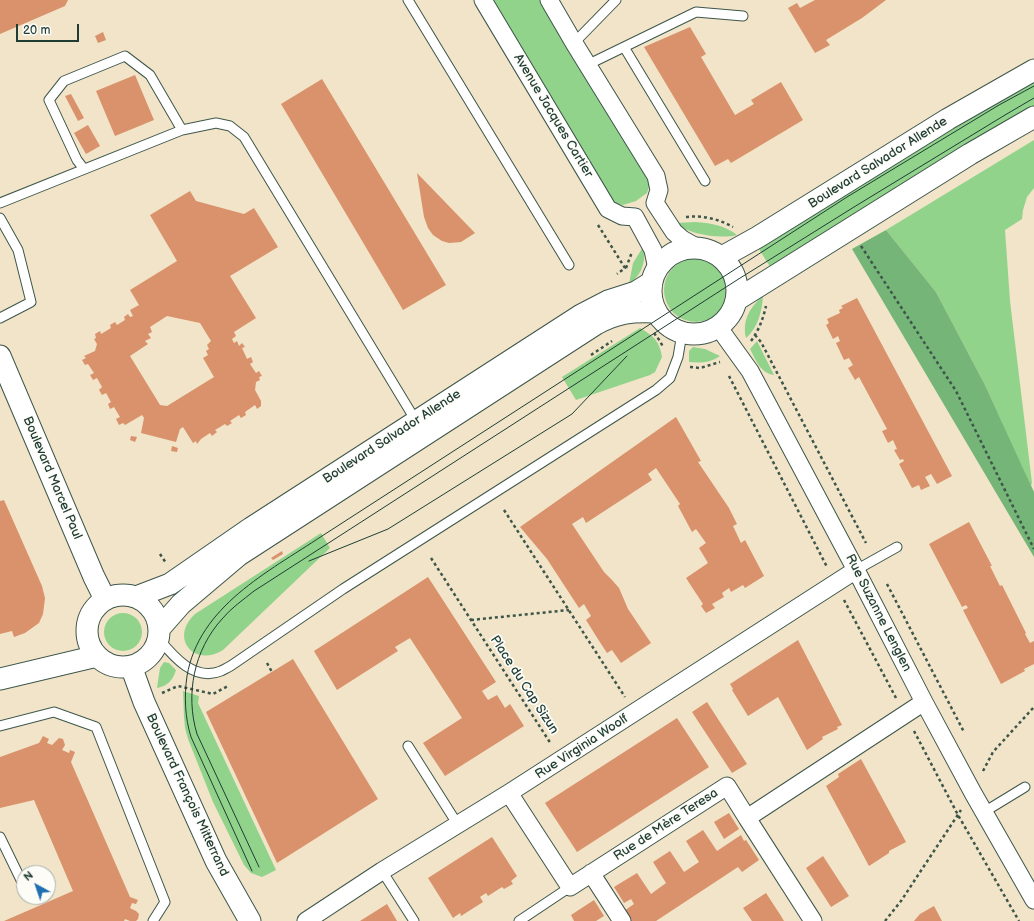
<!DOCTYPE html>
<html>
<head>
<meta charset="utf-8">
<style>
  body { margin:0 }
  #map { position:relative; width:1034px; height:921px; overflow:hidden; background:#f1e4c8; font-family:"Balsamiq Sans",sans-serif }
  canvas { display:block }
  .north { position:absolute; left:16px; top:865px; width:40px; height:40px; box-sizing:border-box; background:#fdfcf7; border:1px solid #a4b0a9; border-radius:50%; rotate:320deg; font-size:11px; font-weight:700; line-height:16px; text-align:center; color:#1f3d34 }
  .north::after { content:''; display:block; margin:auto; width:14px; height:18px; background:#1f6fb2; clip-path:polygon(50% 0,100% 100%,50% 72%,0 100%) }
  .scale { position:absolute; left:16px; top:24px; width:63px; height:18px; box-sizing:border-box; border:2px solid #1f3d34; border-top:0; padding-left:5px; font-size:12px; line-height:14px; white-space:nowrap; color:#1f3d34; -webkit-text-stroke:3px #fdfcf7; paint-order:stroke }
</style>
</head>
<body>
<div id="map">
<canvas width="1034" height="921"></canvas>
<div class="north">N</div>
<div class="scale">20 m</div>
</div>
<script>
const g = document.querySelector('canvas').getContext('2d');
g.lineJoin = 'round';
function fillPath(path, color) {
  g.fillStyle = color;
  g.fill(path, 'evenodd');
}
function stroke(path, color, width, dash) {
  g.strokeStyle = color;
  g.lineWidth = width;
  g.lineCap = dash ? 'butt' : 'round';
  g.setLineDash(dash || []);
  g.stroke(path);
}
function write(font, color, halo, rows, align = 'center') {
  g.font = font + ' "Balsamiq Sans",sans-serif';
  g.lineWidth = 3.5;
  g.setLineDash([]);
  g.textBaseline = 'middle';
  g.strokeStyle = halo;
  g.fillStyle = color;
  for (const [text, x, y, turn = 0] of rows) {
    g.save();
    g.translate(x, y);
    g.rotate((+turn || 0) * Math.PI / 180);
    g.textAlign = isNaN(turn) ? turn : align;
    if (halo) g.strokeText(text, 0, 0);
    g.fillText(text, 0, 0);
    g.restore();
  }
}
fillPath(new Path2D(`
  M491 0H542L646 172 650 184 647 193 636 201 623 205 615 203Z
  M1034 77V109L772 270 757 246Z
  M1034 140V188L1027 197 1023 210 1022 219 1005 230 1010 301 1032 483 1031 486 985 385 936 292 886 230Z
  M695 222C711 223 724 225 737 235 721 239 689 235 676 223Z
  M643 247C647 261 641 276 629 284L633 263Z
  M664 290a32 32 0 1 1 64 0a32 32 0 1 1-64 0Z
  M763 296C762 311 758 328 746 338 742 320 750 307 763 296Z
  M640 328C653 335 660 342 662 357L655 372 650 375 576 400 562 377Z
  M757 341 774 375C760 373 756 360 750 349Z
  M693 347 705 349 720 356C710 363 700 363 689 362V351Z
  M321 533 330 548 223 650C194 668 169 638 195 614Z
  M104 632a19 19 0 1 1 38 0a19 19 0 1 1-38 0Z
  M164 662 169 663 176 670C173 680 168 686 157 688L160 668Z
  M183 691 199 696 198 703 276 870 262 877 251 873 244 865 213 802 188 739 185 728 184 717Z`), '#92d38b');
fillPath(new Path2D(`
  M886 230 936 292 985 385 1034 492V557L852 249Z`), '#75b577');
fillPath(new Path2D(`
  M0 0H68L65 6 0 34Z
  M815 0H886L862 18 826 40 830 45 815 53 788 8 797 3 800 8Z
  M690 27 706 54 701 57 735 115 754 104 751 100 781 82 803 120 731 163 728 159 715 166 644 47Z
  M103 32 106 40 98 43 95 36Z
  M135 75 154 120 115 136 96 91Z
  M322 79 446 285 403 310 281 104Z
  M71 94 84 118 78 121 65 96Z
  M88 125 100 146 86 154 74 133Z
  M417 173 475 233 461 242 449 243 442 241 433 235 428 228 424 217Z
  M190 191 196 201 244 214 254 208 278 247 230 276 256 318 234 332 236 336 232 339 234 343 237 341 239 346 242 343 245 347 242 348 247 359 251 357 253 362 250 364 256 373 259 371 262 376 259 377 260 380 256 382 255 390 261 401V406L257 409 255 405 245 412 246 415 241 418 239 415 230 421 232 423 227 426 225 424 215 430 217 432 212 436 210 433 201 439 197 444 196 441 193 443 183 427 180 429 176 442 141 433 144 418 142 415 125 425 123 423 119 425 116 419 120 417 114 407 110 409 108 404 111 402 106 393 102 395 99 390 102 387 97 378 93 380 90 375 94 373 88 364 85 365 82 360 86 358 84 356 95 351 97 344 94 339 96 338 95 334 100 331 101 334 111 328 110 325 115 322 117 325 125 320 124 317 128 314 130 317 133 316 130 310 139 305 130 290 177 261 150 215ZM167 316 200 323 211 341 207 345 209 349 206 351 208 355 203 358 214 377 167 406 160 405 130 356 148 344 145 341 151 338 148 334 152 332 150 327Z
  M857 298 952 476 937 484 931 474 925 477 930 486 921 490 919 485 912 488 899 464 904 461 903 459 900 460 894 450 897 449 893 440 888 443 882 431 887 429 859 377 855 380 848 368 853 365 849 358 844 360 836 343 840 341 838 336 833 339 826 325 829 323 827 319 840 313 839 310 843 308 841 306Z
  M676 417 701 461 698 462 729 508 737 524 733 526 741 543 745 540 764 576 745 588 743 585 731 592 729 588 722 593 724 597 712 604 715 608 706 613 701 606 703 604 686 578 708 563 699 548 706 543 696 529 692 532 678 506 680 504 656 468 648 474 652 480 586 523 583 517 572 524 604 572 612 580 619 588 628 609 651 643 621 663 612 650 607 653 596 636 586 620 591 616 584 604 579 608 547 559 520 527Z
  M131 436 137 437 135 442 130 440Z
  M172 446 178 448 177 452 171 451Z
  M4 500 42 586 45 598 43 614 39 623 25 633 14 637 12 631 0 634V501Z
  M969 522 992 566H990L1000 586 1002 585 1026 633 1025 634 1030 643 1034 641V664L1024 669 1025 671 1001 684 963 610 968 608 966 605 962 607 929 544Z
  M282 551 283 554 273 560 271 558Z
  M428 577 496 682 482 691 488 700 497 695 505 708 510 704 524 726 445 776 423 743 462 718 410 638 395 647 398 651 337 690 314 651Z
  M798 640 842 725 837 727 838 729 822 737 823 739 807 750 778 697 748 716 732 690 733 689 730 684Z
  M293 659 378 799 277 863 206 712Z
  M707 702 747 764 732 773 692 712Z
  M677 718 709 767 577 852 545 803Z
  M43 736 49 739 47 743 52 745 59 738 63 739 65 745 62 750 69 753 70 750 75 752 71 762 130 897 138 900 136 904 132 903 130 908 136 911 139 914 138 919 136 921H130L125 919 124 921H4L73 891 34 800 0 808V757L39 743Z
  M861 759 906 842 889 851V853L869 866 826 786 839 777 838 774Z
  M729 813 739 829 724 839 714 822Z
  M703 830 717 851 741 835 744 841 746 840 759 860 742 872 738 867 656 921H630L624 911 634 904 631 899 624 903 614 887 637 873 651 894 666 883 653 862 670 851 684 872 699 862 686 841Z
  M492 837 517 876 511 881 513 884 504 889 502 887 488 896 486 893 480 897 483 902 461 916 460 913 453 918 428 878Z
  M823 856 849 896 831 907 806 868Z
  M766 893 781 916 784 921H752L743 908Z
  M594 900 604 916 596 921H574L571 915Z
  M387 904 397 921H360Z
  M934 906 942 921H914L920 914Z`), '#d9926b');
const service = new Path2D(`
  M408 0 569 265
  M574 43 616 0
  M624 47 705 181
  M587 65 696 12 743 16
  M84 169 77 160 49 100 64 81 125 56 150 75 182 130
  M0 203 182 130 216 123 230 126 244 137 416 421
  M0 218 18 250 31 302 0 318
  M856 570 897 547
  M158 638C173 656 194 682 221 671 225 669 229 667 232 665L343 589 656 390 670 378 678 357 682 333
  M0 726 54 712 96 727 165 902 153 921
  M408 746 458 825
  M984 812 1025 787
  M0 837 21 880
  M382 871 414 921
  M519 921 570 887`);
const minor = new Path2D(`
  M483 0 608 209 622 216 635 217 653 250 657 269
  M549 0 574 43 656 176 659 190 655 203 674 232 682 239 696 247
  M719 328 750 371 856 570 924 702 973 793 1034 900
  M509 793 570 887 727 786 747 818 924 702
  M747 818 813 921
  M591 873 622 921
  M306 921 382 871 509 793 856 570`);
const tertiary = new Path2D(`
  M651 291a43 43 0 1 1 86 0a43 43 0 1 1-86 0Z
  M722 257 758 237 948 119 1034 70
  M738 299 970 154 1034 117
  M0 356 94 577 105 599
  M87 631a36 36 0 1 1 72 0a36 36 0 1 1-72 0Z
  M136 597 170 584 251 528 581 315 608 301 636 292 652 282
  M159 629 181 604 239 555 596 324C618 312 632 311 656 312
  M131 666 144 702 216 861 250 921
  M0 679 97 656`);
stroke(service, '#3e564a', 11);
stroke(minor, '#3e564a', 19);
stroke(tertiary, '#3e564a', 23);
stroke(new Path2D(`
  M686 217C702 215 719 219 733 227
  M598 225 625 268 617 274
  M861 246 956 391 1034 549
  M626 268 632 252
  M654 333 660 341 663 347
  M755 335 761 342 866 543
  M751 341C759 330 763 319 766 306
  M591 355 612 341
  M690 367 700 368 720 362
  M729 376 827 567
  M504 510 625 697
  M160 554 166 563
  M431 558 551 744
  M887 584 964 732
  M844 600 896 698
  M471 620 569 610
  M267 663 272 672
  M162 693 178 686 213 694 228 686
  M914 731 958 815 1019 921
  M983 771 993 752 1034 707
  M885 921 901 901 961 810`), '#3e564a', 2.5, [3, 3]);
stroke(service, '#fff', 9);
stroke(minor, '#fff', 17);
stroke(tertiary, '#fff', 21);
stroke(new Path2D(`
  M309 561 388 529 572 414 627 356
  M259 867 197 734C185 694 194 650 222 619 231 608 243 600 254 591L737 280 854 207 1005 115 1034 98
  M252 871 191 737C185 718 184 696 187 676 199 606 268 572 322 536L847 197 999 105 1034 86`), '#1f3d34', 1);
write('13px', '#1f3d34', '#fdfcf7', [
  ["Avenue Jacques Cartier",553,116,59],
  ["Boulevard Salvador Allende",878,163,-32],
  ["Boulevard Salvador Allende",392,437,-33],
  ["Boulevard Marcel Paul",52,478,67],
  ["Rue Suzanne Lenglen",878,613,63],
  ["Place du Cap Sizun",524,685,57],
  ["Rue Virginia Woolf",582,747,-33],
  ["Boulevard François Mitterrand",187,795,65],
  ["Rue de Mère Teresa",666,825,-33]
]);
</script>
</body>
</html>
